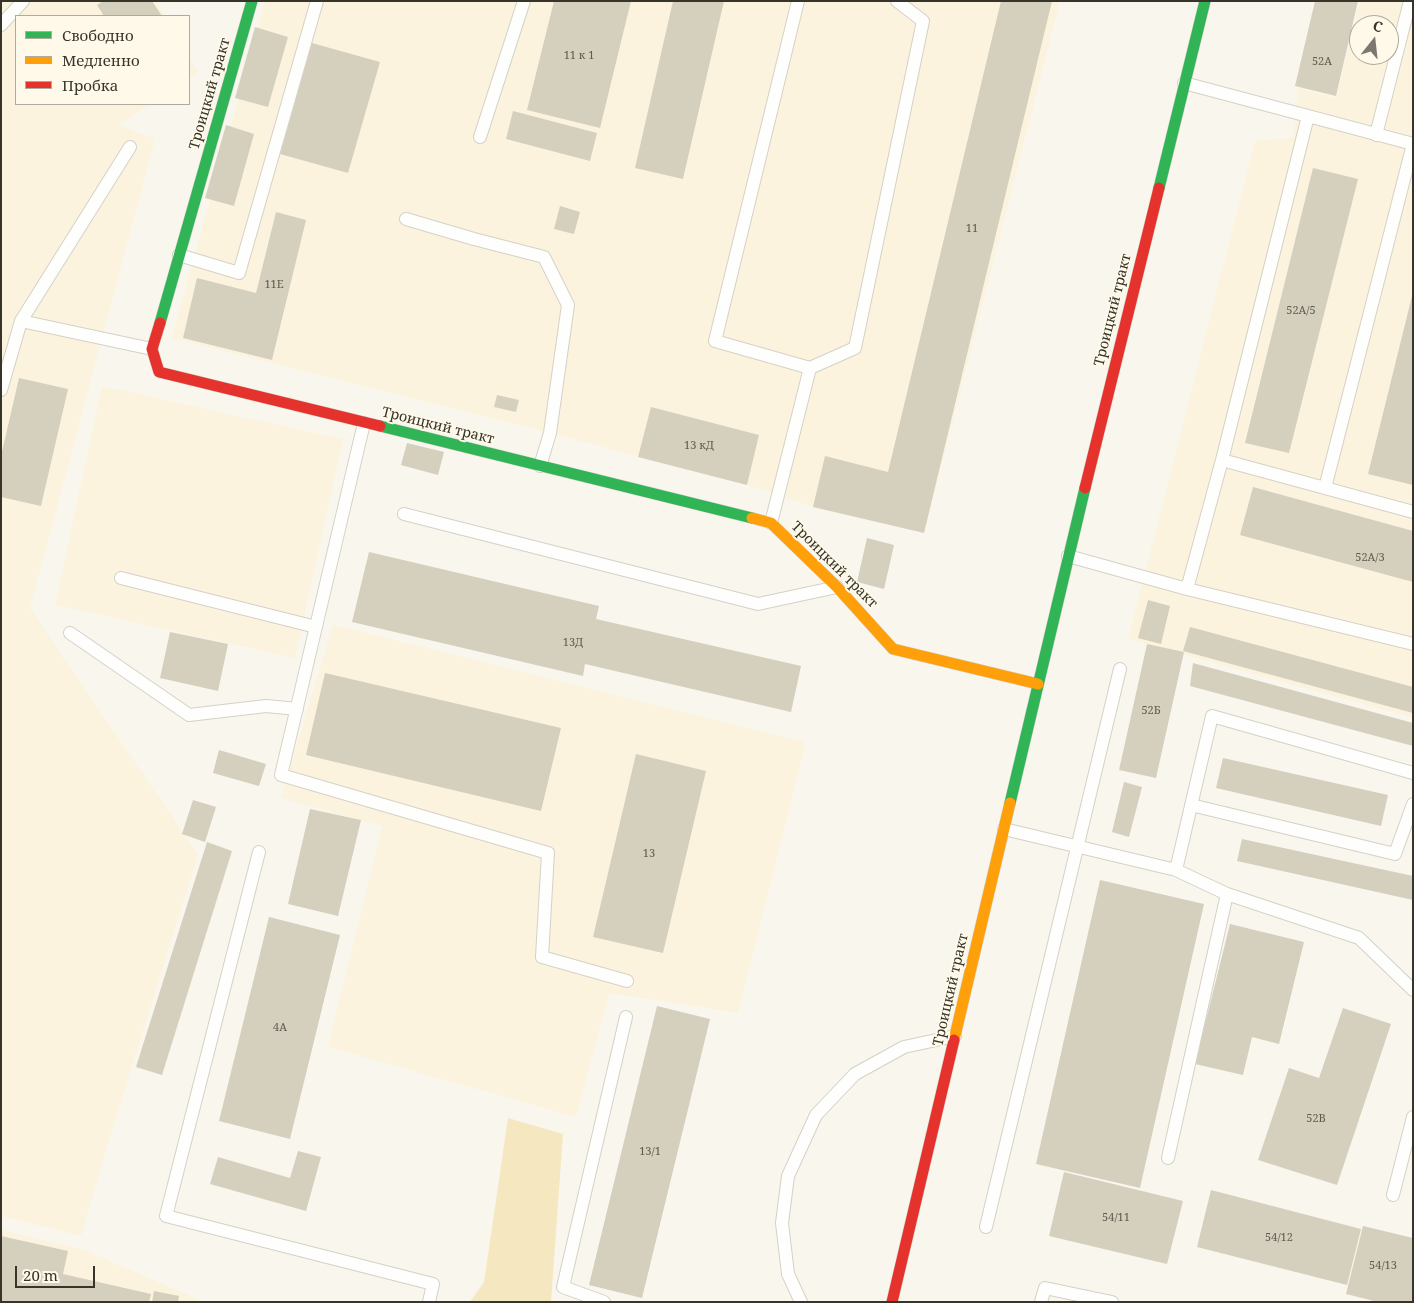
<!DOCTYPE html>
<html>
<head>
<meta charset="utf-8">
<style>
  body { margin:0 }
  #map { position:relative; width:1414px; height:1303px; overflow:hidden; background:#f9f6ee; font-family:"Noto Serif",serif }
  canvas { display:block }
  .frame { position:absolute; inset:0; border:2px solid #37342a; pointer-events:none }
  .legend { position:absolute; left:15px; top:15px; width:175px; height:90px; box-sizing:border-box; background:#fef9e9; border:1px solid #aeaa9d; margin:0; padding:6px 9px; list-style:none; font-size:15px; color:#37342a }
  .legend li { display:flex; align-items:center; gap:10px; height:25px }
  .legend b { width:25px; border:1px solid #aeaa9d }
  .north { position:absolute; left:1349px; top:15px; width:50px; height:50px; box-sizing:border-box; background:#fef9e9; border:1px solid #aeaa9d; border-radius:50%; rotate:16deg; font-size:14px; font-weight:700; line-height:20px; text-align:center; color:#37342a }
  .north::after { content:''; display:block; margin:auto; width:18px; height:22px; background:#7b786f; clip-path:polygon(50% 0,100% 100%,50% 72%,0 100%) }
  .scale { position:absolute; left:15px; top:1266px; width:80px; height:22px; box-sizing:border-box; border:2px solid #37342a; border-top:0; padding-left:6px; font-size:15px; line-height:18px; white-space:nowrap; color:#37342a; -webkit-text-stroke:4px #fef9e9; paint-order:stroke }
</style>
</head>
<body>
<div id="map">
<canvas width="1414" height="1303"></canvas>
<div class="frame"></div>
<ul class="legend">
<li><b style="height:6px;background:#30b455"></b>Свободно</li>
<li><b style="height:6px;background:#ff9f0a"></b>Медленно</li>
<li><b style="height:6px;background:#e5322d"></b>Пробка</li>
</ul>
<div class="north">С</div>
<div class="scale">20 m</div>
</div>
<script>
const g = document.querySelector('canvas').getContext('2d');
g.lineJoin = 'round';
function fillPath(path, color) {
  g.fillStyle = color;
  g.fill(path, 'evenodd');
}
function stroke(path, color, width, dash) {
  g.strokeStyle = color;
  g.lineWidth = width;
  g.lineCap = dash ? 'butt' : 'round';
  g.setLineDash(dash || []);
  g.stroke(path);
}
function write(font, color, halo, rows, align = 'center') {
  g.font = font + ' "Noto Serif",serif';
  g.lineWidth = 4;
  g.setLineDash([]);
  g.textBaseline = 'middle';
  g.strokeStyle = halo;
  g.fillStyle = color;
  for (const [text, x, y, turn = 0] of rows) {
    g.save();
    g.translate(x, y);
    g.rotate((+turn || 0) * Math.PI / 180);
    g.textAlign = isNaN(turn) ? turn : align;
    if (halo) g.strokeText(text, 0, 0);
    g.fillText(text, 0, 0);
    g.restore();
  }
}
fillPath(new Path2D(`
  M1 1H157L165 16H16V104H151L119 125 155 139 30 608 198 855 115 1120 81 1236 1 1216Z
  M265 1H1060L924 533 813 507 747 485 550 433 172 338Z
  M1360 1H1413V718L1128 639 1255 141 1293 138 1298 88 1336 98ZM1359 25H1389V55H1359Z
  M189 56 198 72 189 79Z
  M102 386 343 439 295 658 55 605Z
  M333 625 806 742 738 1013 609 993 576 1117 328 1047 382 826 281 798Z
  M1 1230 85 1250 204 1302H1Z`), '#fbf3de');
fillPath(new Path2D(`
  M508 1118 563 1134 551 1302H470L484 1282Z`), '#f5e8c1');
fillPath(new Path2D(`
  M103 1H152L162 16H104L97 5Z
  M554 1H631L600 128 527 110Z
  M673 1H724L683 179 635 168Z
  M1001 1H1052L924 533 813 507 825 456 888 472Z
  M1315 1H1358L1336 96 1295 86Z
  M255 27 288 37 268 107 235 98Z
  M312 43 380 62 348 173 280 154Z
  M513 111 597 133 590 161 506 139Z
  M226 125 254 134 234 206 205 198Z
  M1313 168 1358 179 1289 453 1245 443Z
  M560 206 580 212 574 234 554 229Z
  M276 212 306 220 272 360 183 338 197 278 256 293Z
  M1412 296H1413V485L1368 474Z
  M19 378 68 389 41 506 1 497V456Z
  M497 395 519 400 516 412 494 407Z
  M651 407 759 435 747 485 638 457Z
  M407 443 444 452 438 475 401 465Z
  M1253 487 1413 531V582L1240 535Z
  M867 538 894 545 884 589 857 582Z
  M369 552 599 606 596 619 801 666 791 712 585 664 583 676 352 622Z
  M1148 600 1170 606 1161 644 1138 638Z
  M1190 627 1413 687V713L1183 651Z
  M170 632 228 644 218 691 160 678Z
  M1147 644 1184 652 1156 778 1119 770Z
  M1193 663 1413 723V746L1190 686Z
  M325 673 561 728 541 811 306 755Z
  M219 750 266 764 259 786 213 773Z
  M636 754 706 771 663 953 593 937Z
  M1223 758 1388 795 1381 826 1216 788Z
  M1124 782 1142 787 1129 837 1112 832Z
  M193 800 216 807 205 842 182 834Z
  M310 809 361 820 338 916 288 904Z
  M1242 839 1413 876V900L1237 861Z
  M207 842 232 851 162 1075 136 1067Z
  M1100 880 1204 904 1140 1188 1036 1164Z
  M269 917 340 935 290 1139 219 1121Z
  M1230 924 1304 942 1279 1044 1252 1037 1243 1075 1195 1064Z
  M657 1006 710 1019 642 1298 589 1285Z
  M1343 1008 1391 1024 1337 1185 1258 1160 1289 1068 1319 1078Z
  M298 1151 321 1157 306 1211 210 1184 218 1157 290 1178Z
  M1064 1172 1183 1201 1167 1264 1049 1236Z
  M1211 1190 1361 1229 1347 1285 1197 1247Z
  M1363 1226 1413 1238V1302H1378L1346 1294Z
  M1 1236 68 1251 63 1274 151 1294 149 1302H1Z
  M154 1291 179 1296 178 1302H152Z`), '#d5cfbe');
const lane = new Path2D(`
  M1 25 23 1
  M1184 83 1413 144
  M1376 135 1410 1
  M480 137 524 1
  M406 219 474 239 544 257 568 305 550 433 540 466
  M179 255 239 273 317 1
  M21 321 152 349
  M810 368 855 348 923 21 897 1
  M1 390 21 321 130 147
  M364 423 281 775 548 853 542 957 627 981
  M1222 460 1413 512
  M1325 488 1413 144
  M404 514 758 604 837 587
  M771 523 810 368 715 341 798 1
  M1068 556 1187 589 1413 644
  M121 578 316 627
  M1187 589 1222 460 1308 116
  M70 633 189 715 266 706 297 709
  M1191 805 1395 854 1413 804
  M1004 829 1176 870 1227 894 1359 938 1413 990
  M259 852 166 1216 433 1284 429 1302
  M1176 870 1212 716 1413 773
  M1168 1158 1227 894
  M1393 1195 1413 1117
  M986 1227 1120 669
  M604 1302 563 1287 626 1017
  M801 1302 788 1274 782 1223 788 1176 816 1115 855 1074 904 1047 955 1036
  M1041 1302 1045 1288 1112 1302`);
const fast = new Path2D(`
  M1159 188 1205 1
  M160 323 252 1
  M380 426 752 518
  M1010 803 1085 488`);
const slow = new Path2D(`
  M752 518 771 523 837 587 893 649 1038 684
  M954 1040 1010 803`);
const jam = new Path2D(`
  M160 323 152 349 159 372 380 426
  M1085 488 1159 188
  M892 1302 954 1040`);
stroke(lane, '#d4d1c8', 14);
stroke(fast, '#d4d1c8', 12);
stroke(slow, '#d4d1c8', 12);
stroke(jam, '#d4d1c8', 12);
stroke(lane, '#fefefc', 12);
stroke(fast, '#30b455', 11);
stroke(slow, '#ff9f0a', 11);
stroke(jam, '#e5322d', 11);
write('11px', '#5e5b4f', null, [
  ["11 к 1",579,56],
  ["52А",1322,62],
  ["11",972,229],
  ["11Е",274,285],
  ["52А/5",1301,311],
  ["13 кД",699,446],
  ["52А/3",1370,558],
  ["13Д",573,643],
  ["52Б",1151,711],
  ["13",649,854],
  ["4А",280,1028],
  ["52В",1316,1119],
  ["13/1",650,1152],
  ["54/11",1116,1218],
  ["54/12",1279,1238],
  ["54/13",1383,1266]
]);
write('14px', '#37342a', '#fef9e9', [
  ["Троицкий тракт",210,94,-74],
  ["Троицкий тракт",1113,310,-76],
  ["Троицкий тракт",438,426,14],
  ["Троицкий тракт",834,565,45],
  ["Троицкий тракт",951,990,-77]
]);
</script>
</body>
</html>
